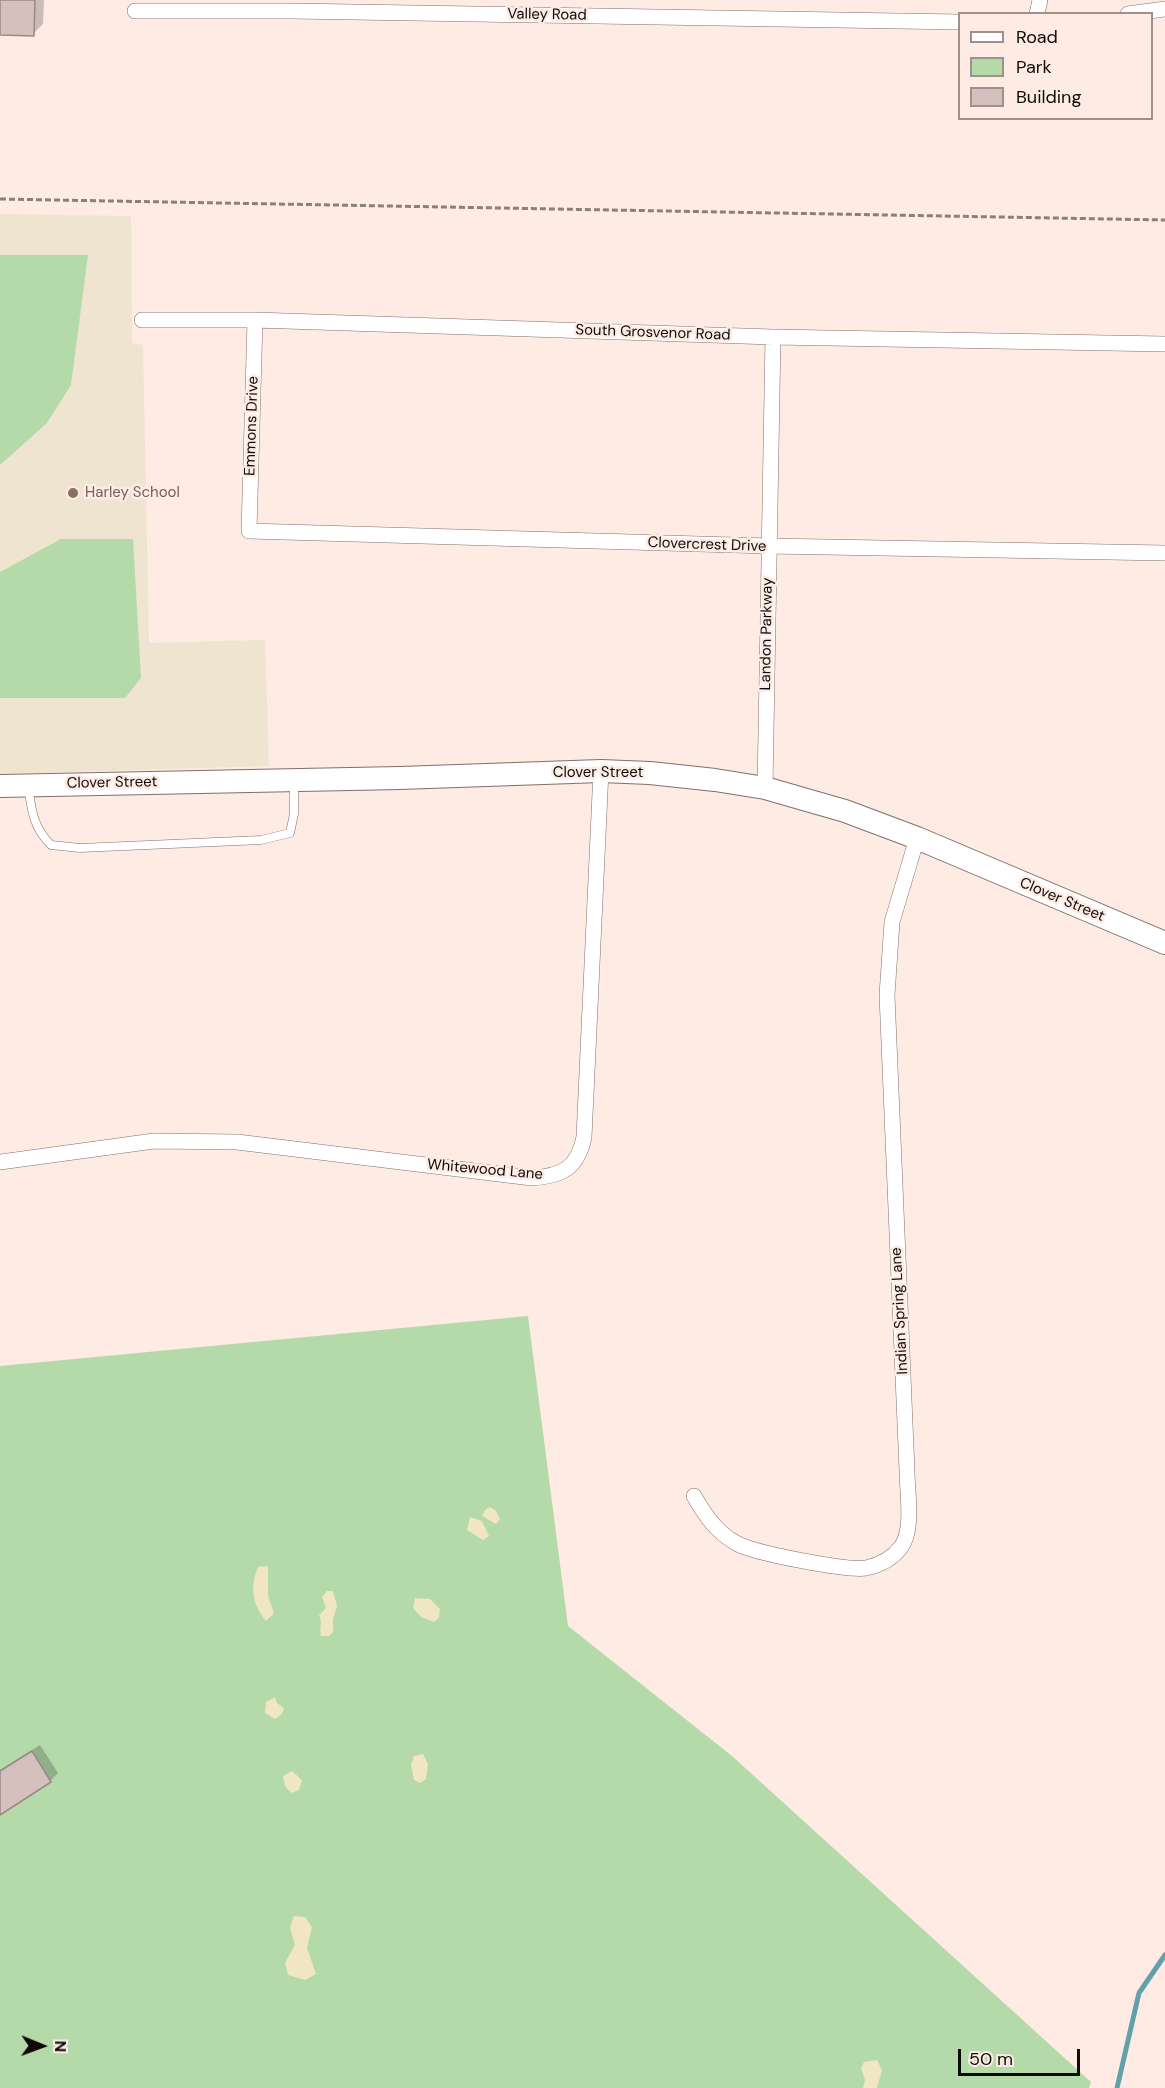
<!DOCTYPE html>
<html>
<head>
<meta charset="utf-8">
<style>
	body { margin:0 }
	#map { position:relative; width:1165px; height:2088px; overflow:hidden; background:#fdebe4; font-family:"DM Sans",sans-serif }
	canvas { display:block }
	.legend { position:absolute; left:958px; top:12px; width:195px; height:108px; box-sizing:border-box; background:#fdebe4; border:2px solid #9e918c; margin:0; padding:8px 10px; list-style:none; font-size:18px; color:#0f0a08 }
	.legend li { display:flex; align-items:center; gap:12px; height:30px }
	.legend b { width:30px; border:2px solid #9e918c }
	.north { position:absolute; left:12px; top:2016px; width:60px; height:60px; -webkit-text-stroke:4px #fdebe4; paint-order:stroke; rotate:91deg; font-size:16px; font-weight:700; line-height:24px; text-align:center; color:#0f0a08 }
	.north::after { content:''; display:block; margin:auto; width:21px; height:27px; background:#0f0a08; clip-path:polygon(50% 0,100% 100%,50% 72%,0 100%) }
	.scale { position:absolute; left:958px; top:2049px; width:122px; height:27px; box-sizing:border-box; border:3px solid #0f0a08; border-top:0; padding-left:8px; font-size:18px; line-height:21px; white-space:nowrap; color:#0f0a08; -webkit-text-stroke:4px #fdebe4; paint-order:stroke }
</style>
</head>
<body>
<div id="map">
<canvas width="1165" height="2088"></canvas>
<ul class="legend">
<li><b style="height:8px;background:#fff"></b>Road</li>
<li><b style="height:16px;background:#b5daa9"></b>Park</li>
<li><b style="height:16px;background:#d4c1be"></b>Building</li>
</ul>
<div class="north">N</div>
<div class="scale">50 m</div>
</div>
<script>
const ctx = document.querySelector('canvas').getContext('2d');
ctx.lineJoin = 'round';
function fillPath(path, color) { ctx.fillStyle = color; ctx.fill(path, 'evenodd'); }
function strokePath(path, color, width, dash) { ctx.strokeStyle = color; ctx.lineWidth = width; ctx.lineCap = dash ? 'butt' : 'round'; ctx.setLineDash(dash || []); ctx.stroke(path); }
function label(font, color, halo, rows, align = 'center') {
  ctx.font = font + ' "DM Sans",sans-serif'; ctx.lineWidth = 5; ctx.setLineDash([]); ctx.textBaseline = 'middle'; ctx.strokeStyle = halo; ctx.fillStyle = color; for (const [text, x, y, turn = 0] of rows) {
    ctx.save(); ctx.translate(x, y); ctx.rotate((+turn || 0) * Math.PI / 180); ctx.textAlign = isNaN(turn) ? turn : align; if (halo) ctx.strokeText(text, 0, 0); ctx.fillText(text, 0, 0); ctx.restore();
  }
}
fillPath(new Path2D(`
	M0,214L131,216L132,343L143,345L149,643L265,640L269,766L0,774Z`), '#efe4d0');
fillPath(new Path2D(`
	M0,255H88L71,385L47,423L0,465Z
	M61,539H133L141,678L125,698H0V572Z
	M528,1316L568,1626L732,1756L1091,2082L1089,2088H0V1366Z`), '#b5daa9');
fillPath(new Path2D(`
	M490,1507L496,1511L500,1519L496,1524L482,1516L485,1510Z
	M470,1517L482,1521L489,1536L483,1540L467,1530Z
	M268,1566V1596L274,1613L266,1621C252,1604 250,1587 258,1567Z
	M327,1591H333L337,1606L333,1619V1632L329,1636H321C319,1628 323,1622 319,1615L326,1608L322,1597Z
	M415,1598L430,1599L440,1609L439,1618L434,1622L421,1617L413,1608Z
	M275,1697L277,1703L284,1708L282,1714L275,1719L265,1713L266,1702Z
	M423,1754L428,1764L426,1779L420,1783L414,1780L411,1765L414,1756Z
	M292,1771L302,1780L299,1790L291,1793L285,1786L283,1776Z
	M294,1916L305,1917L312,1927L307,1948L316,1974L305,1980L288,1975L285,1963L295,1945L290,1928Z
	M877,2060L882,2070L877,2088H863L865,2080L861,2068L864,2062Z`), '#f0e6c1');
fillPath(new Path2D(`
	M0,0H44L43,24L33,34H0Z
	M40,1745L58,1773L50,1781L0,1813V1770Z`), '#0003');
strokePath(new Path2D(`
	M1117,2088L1139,1993L1165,1955`), '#62a1a9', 5);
const building = new Path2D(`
	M0,0H35L34,36L0,35Z
	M32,1751L51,1782L0,1815V1771Z`);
fillPath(building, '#d4c1be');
strokePath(building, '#9a8986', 1.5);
const lane = new Path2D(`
	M28,787C32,811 33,827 51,845L80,848L261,840L290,833L294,814V782`);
const street = new Path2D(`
	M135,11H292L960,22
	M1037,14L1040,0
	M1128,14L1165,9
	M142,320H255L773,337L1165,344
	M255,320L249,531L769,546L1165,553
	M765,788L773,337
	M0,1162L154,1141L237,1142L532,1178C562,1176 578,1168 584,1137L601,771
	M694,1496C705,1515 716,1532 736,1543C753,1553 847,1571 866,1568C880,1565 893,1558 901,1547C914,1530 907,1492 907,1471L887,995L892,922L917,838`);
const secondary = new Path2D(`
	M0,786L400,778L601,771L650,773L715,780L765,788L845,811L917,838L1165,943`);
strokePath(lane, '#7f706a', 9);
strokePath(street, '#7f706a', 16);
strokePath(secondary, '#7f706a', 24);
strokePath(new Path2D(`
	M0,199L1165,220`), '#8b7f7b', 3, [6, 3]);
strokePath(lane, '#fff', 8);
strokePath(street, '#fff', 15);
strokePath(secondary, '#fff', 22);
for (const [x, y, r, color] of [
	[73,493,6,"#8d6e63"]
]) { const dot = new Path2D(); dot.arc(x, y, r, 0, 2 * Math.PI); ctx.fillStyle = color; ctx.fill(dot); strokePath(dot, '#fdebe4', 2); }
label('15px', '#0f0a08', '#fdebe4', [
	["Valley Road",547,15,1],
	["South Grosvenor Road",653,333,2],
	["Emmons Drive",252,426,-88],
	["Clovercrest Drive",707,545,2],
	["Landon Parkway",767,634,-89],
	["Clover Street",598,773],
	["Clover Street",112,783,-1],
	["Clover Street",1062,900,23],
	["Whitewood Lane",485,1170,5],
	["Indian Spring Lane",900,1311,-93]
]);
label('15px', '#785e54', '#fdebe4', [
	["Harley School",85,493]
], 'left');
</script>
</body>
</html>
